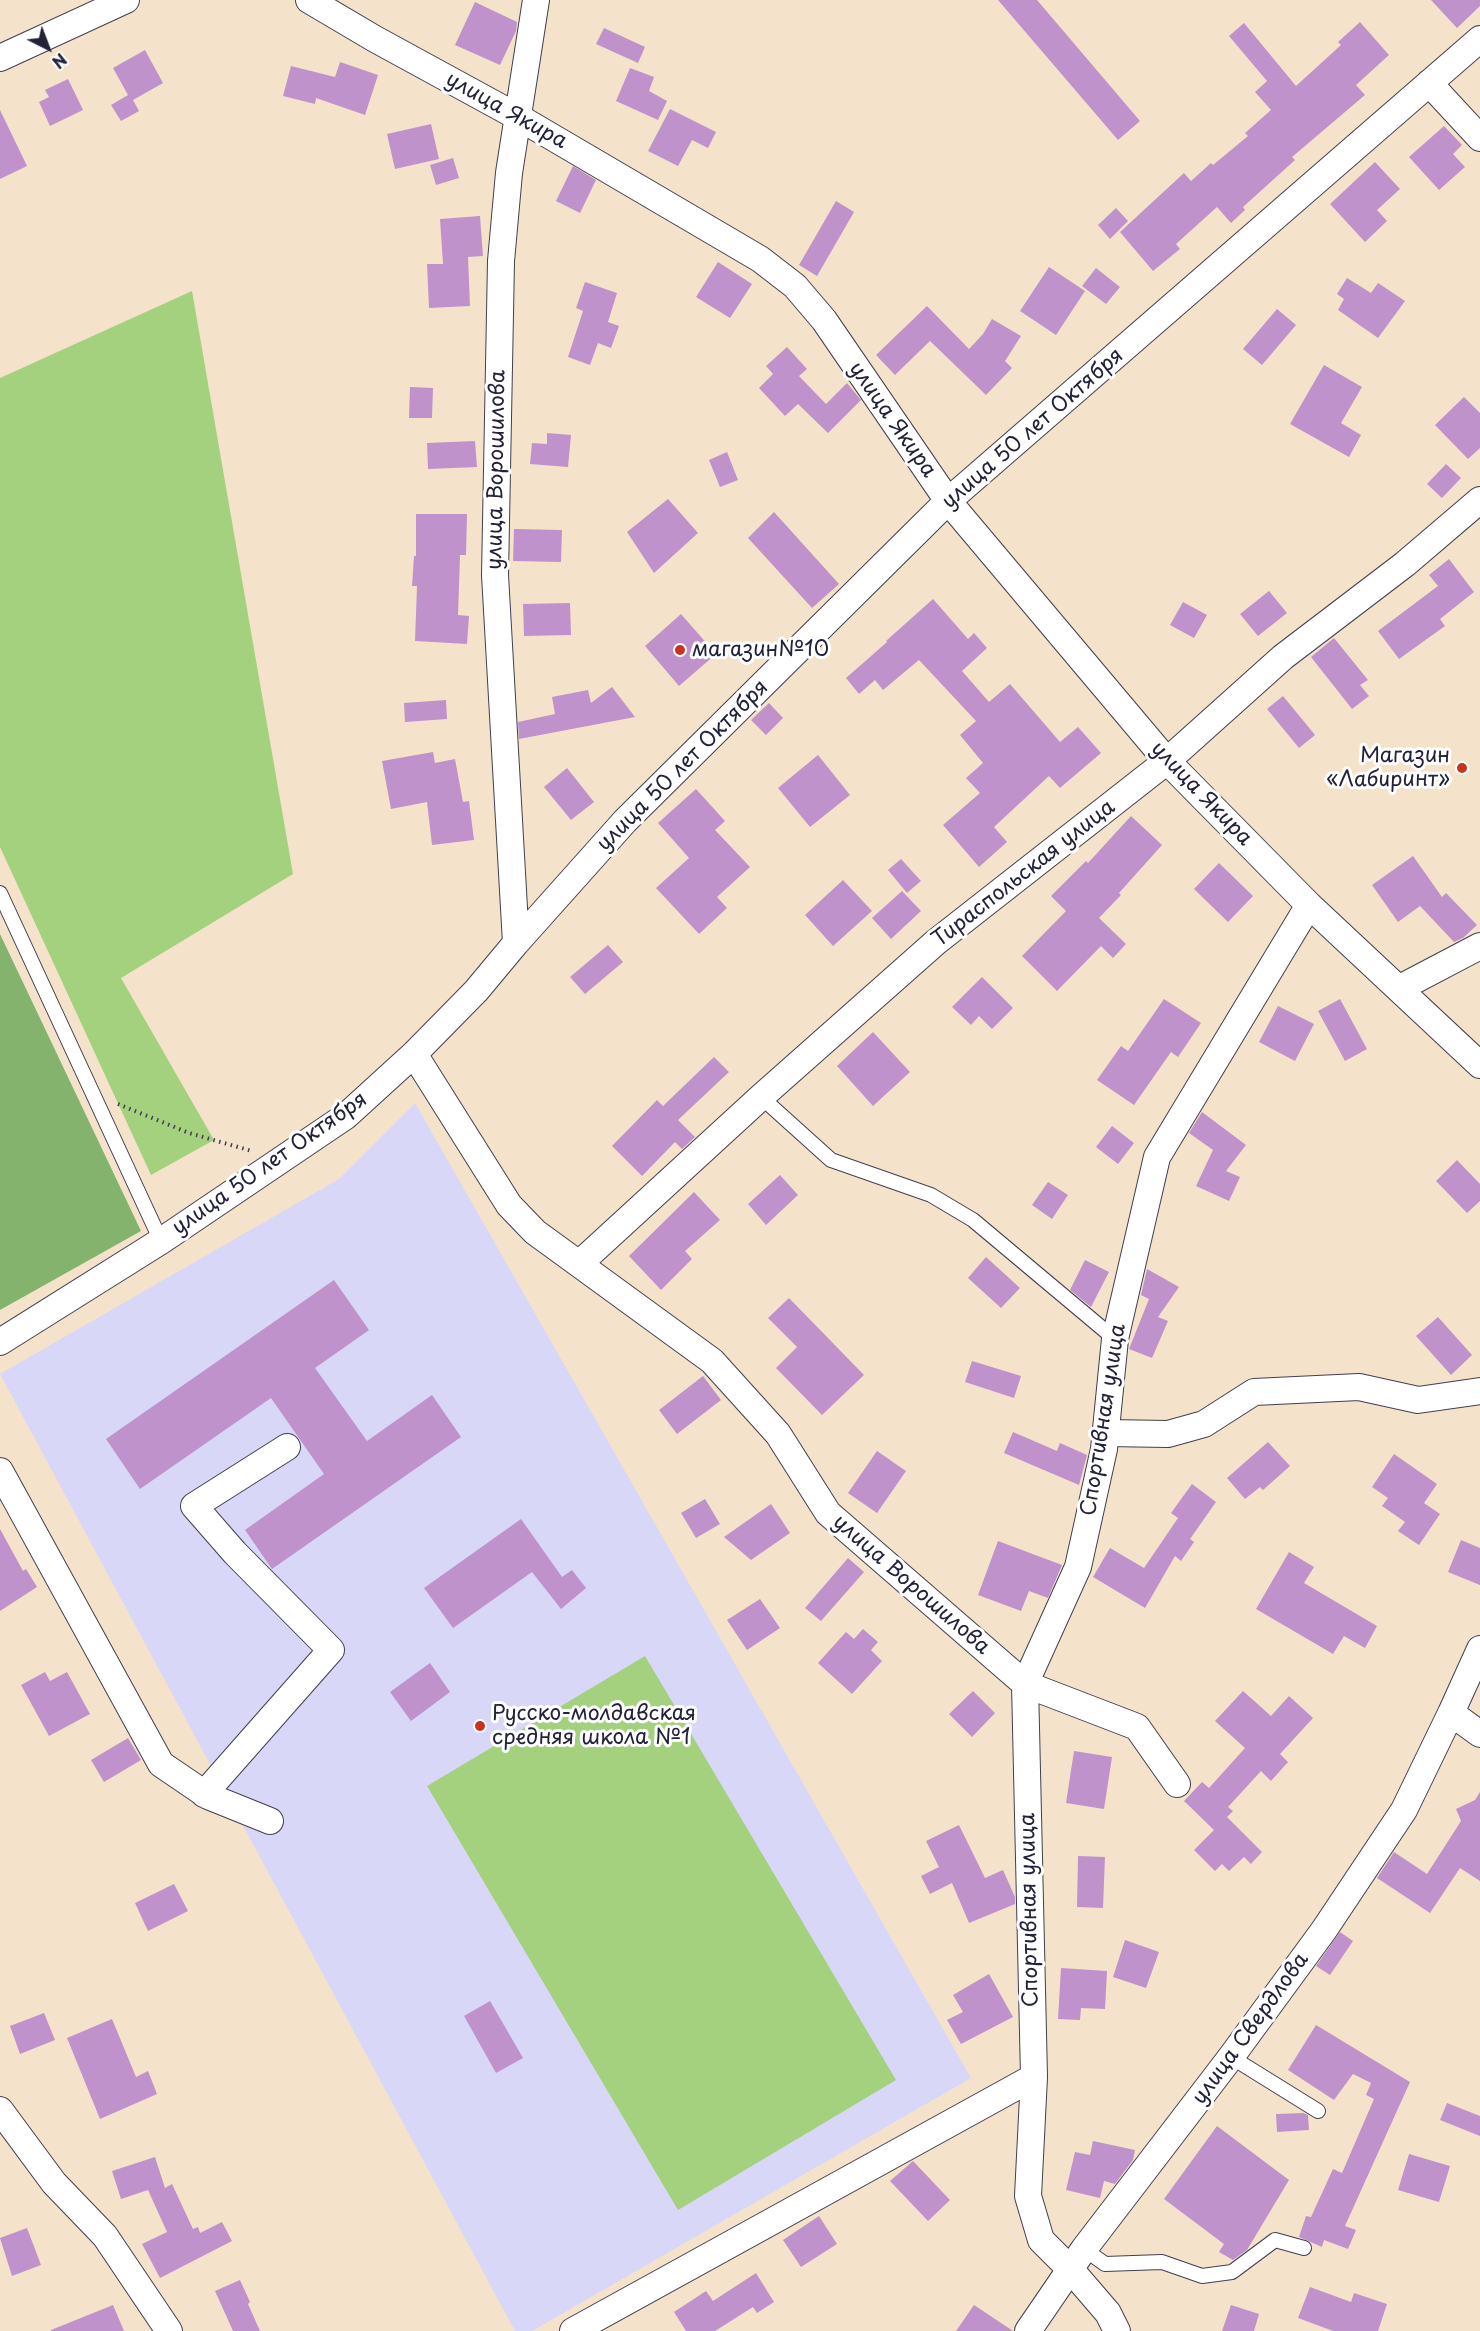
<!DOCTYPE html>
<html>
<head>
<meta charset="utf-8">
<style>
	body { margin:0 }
	#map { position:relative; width:1480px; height:2331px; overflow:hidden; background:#f4e3ca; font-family:"Playpen Sans",sans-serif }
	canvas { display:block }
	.north { position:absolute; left:18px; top:18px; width:60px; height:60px; -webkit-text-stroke:4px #fff; paint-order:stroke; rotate:138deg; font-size:16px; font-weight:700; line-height:24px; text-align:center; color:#22223b }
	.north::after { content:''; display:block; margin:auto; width:21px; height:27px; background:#22223b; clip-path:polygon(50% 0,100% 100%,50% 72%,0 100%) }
</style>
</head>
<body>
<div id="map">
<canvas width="1480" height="2331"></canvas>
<div class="north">N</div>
</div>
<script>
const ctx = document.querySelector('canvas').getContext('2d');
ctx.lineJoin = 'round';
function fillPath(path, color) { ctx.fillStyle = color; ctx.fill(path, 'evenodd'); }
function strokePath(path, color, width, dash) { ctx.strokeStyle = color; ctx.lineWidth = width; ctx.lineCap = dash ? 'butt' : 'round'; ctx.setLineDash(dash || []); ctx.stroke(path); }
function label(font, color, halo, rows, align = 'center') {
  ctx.font = font + ' "Playpen Sans",sans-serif'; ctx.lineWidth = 6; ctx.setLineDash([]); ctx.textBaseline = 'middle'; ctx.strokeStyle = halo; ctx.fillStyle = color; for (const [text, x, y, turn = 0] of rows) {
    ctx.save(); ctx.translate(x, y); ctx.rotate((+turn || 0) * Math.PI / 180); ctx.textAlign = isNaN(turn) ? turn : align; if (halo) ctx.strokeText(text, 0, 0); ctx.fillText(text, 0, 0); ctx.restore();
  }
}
fillPath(new Path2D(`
	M415,1103L971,2078L532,2331H515L0,1374L339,1179Z`), '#d8d7f8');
fillPath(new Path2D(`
	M192,291L293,874L121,978L214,1140L151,1175L0,847V378Z
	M645,1656L896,2080L678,2210L427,1786Z`), '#a4d17e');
fillPath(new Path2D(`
	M0,934L141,1231L0,1310Z`), '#83b36d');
fillPath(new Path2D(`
	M998,0H1037L1140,121L1118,140Z
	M1431,0H1480V6L1457,28Z
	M475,2L517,22L516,31L500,65L455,45Z
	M1360,22L1389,55L1356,85L1365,95L1292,157L1295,160L1243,207L1245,210L1231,223L1217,207L1176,244L1180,249L1153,271L1120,232L1184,173L1191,181L1211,163L1213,165L1248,136L1245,133L1271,110L1255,92L1267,81L1229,36L1244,23L1296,86L1341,45L1338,42Z
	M604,28L645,47L638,63L596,44Z
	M145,50L163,83L133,100L139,111L121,121L111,105L128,95L113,68Z
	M340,62L378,75L365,115L316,98L315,104L283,96L291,66L335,77Z
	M630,68L654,77L649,91L667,101L658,120L616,101Z
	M68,79L83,110L50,126L39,102L49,97L45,90Z
	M670,109L716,132L708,148L692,140L678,166L648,151Z
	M0,110L27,166L0,179Z
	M431,124L439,159L395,169L387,134Z
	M1444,126L1462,145L1453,154L1465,167L1439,190L1409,157Z
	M453,158L459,178L436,185L430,165Z
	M1375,162L1400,189L1377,210L1387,221L1365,242L1330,204Z
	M573,166L596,180L580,213L556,201Z
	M836,201L854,212L817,276L799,265Z
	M1116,208L1128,221L1110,239L1098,225Z
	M480,216L483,256L468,257L470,306L429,308L427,264H443L440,219Z
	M718,262L752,284L730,318L696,297Z
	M1049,267L1085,291L1056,335L1020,311Z
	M1096,268L1120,287L1106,304L1082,286Z
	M1347,278L1371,293L1378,283L1405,301L1378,338L1338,310L1344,299L1337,294Z
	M585,282L617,293L608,322L619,326L611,348L598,343L590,365L568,357L583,311L576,308Z
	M927,306L969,349L983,334L992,319L1021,336L1005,361L1012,368L986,395L930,341L895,375L876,355Z
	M1277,309L1296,325L1262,365L1243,349Z
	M787,347L807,369L799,376L826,404L847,383L861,400L828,433L798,404L785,416L759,388L773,374L766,366Z
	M1324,365L1362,387L1341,423L1361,435L1349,457L1290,424Z
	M410,387L433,388L432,418H409Z
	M1464,397L1480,413V448L1468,459L1435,425Z
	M547,433L571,435L568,467L530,464L532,443L547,444Z
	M475,441L477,467L428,469L427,443Z
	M727,452L738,480L720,487L709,460Z
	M1446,464L1461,478L1442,498L1427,484Z
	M668,499L698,533L654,573L627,532Z
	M774,512L839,584L812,608L748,538Z
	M416,514H467L466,555H460L458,615L469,616L467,644L415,641L417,586H412L414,556H416Z
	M514,529L562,530L561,562L513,561Z
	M1449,559L1474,592L1440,619L1445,626L1399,659L1378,631L1438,586L1429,575Z
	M1269,591L1287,613L1258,636L1240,614Z
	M933,599L968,639L974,633L987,648L962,671L989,702L1010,684L1060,742L1078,727L1101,753L1060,788L1049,776L994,827L1007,842L979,867L943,825L980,793L966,778L983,763L960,735L976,721L919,660L883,690L875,680L859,694L846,678L887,642L886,641Z
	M1183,602L1207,615L1194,638L1170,625Z
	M570,603L571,635L524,636L523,604Z
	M681,614L716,654L679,686L645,646Z
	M1334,638L1368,680L1360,685L1369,696L1352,709L1311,657Z
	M612,687L635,717L519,739L518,722L555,714L552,697L588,690L591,703Z
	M1283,696L1315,735L1299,748L1267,709Z
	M446,700L447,719L405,722L404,703Z
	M769,703L783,718L766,735L751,720Z
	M433,752L435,763L455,759L463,802L469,801L474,840L432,845L427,802L391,809L382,761Z
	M818,755L850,795L810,827L778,788Z
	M567,768L594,802L571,820L544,787Z
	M696,789L725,821L715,830L750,867L717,897L727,908L699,934L656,888L689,858L658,823Z
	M1131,816L1162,845L1119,893L1121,895L1099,918L1126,944L1113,958L1101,946L1057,991L1022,956L1066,911L1051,896L1086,861L1088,863Z
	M1413,856L1442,897L1446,893L1477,925L1463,938L1454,942L1420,906L1398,922L1372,885Z
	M901,859L921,881L907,893L888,870Z
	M1219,863L1253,896L1228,922L1194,889Z
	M843,880L872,911L833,946L805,915Z
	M902,891L921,911L891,939L872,918Z
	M608,945L623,962L585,994L570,977Z
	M982,977L1013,1008L992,1029L979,1016L971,1025L952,1007Z
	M1164,999L1201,1023L1178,1057L1171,1052L1134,1105L1097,1080L1121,1046L1128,1051Z
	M1340,999L1367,1049L1345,1061L1318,1011Z
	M1278,1006L1314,1024L1295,1061L1259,1042Z
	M873,1032L910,1072L873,1106L837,1066Z
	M714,1057L729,1072L678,1120L695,1137L682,1149L675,1142L642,1176L612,1146L657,1100L663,1106Z
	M1202,1112L1246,1145L1226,1171L1240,1177L1229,1201L1196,1186L1213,1150L1189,1133Z
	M1112,1126L1134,1143L1118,1164L1096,1147Z
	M1457,1160L1480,1184V1201L1467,1213L1436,1181Z
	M780,1175L798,1195L766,1225L748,1204Z
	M1048,1182L1068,1195L1052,1219L1032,1205Z
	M694,1192L720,1220L685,1251L692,1259L661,1290L629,1256Z
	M986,1257L1020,1288L1001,1308L968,1278Z
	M1085,1260L1109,1272L1091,1307L1070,1290Z
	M1147,1269L1179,1287L1158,1317L1168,1321L1152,1358L1129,1349L1149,1299L1141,1295Z
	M334,1280L369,1330L315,1368L367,1441L432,1395L461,1437L272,1569L245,1530L324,1474L271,1398L140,1489L106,1439Z
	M789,1298L864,1375L822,1415L776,1368L797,1347L768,1318Z
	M1438,1317L1472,1355L1451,1375L1416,1336Z
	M972,1361L1021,1376L1014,1398L965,1382Z
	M703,1376L721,1400L677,1434L659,1410Z
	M1013,1432L1057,1451L1060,1443L1087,1455L1079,1485L1004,1453Z
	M1268,1442L1290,1466L1263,1490L1260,1487L1245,1499L1227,1478Z
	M877,1451L906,1471L877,1513L848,1493Z
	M1394,1454L1437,1484L1424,1503L1440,1514L1419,1545L1398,1531L1405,1522L1382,1506L1388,1498L1372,1487Z
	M1192,1484L1216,1502L1190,1539L1194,1542L1181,1561L1175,1556L1145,1608L1093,1577L1110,1548L1144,1568L1178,1518L1171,1513Z
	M705,1499L720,1524L696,1538L681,1513Z
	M771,1504L790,1533L751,1560L724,1537Z
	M521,1519L562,1577L572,1570L586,1588L561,1609L532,1572L453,1628L424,1588Z
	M0,1529L23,1571L26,1569L37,1587L0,1611Z
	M1461,1540L1480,1548V1585L1448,1572Z
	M998,1541L1062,1565L1048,1598L1029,1591L1021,1611L978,1595Z
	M1289,1552L1314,1567L1304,1583L1377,1626L1365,1648L1344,1636L1333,1654L1256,1609Z
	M848,1558L864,1572L821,1621L805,1608Z
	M760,1599L780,1628L747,1650L727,1620Z
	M863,1629L878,1642L871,1650L882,1661L852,1694L818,1663L846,1632L854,1639Z
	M430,1663L450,1692L411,1721L390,1692Z
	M45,1672L50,1681L67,1672L90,1714L49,1736L21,1685Z
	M973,1691L995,1713L972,1737L949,1714Z
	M1243,1691L1271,1716L1289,1696L1313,1718L1280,1754L1288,1762L1271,1781L1261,1771L1228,1807L1233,1811L1227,1817L1262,1852L1251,1864L1244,1857L1229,1871L1222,1864L1215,1871L1194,1850L1214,1830L1184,1801L1202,1782L1209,1788L1245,1748L1215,1721Z
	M128,1738L141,1760L104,1782L91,1760Z
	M1074,1751L1112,1757L1104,1809L1066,1803Z
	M1480,1792V1881L1460,1868L1430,1913L1377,1878L1394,1852L1427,1874L1461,1821L1456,1809L1475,1800Z
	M959,1825L985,1878L1003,1870L1015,1897V1904L969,1923L952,1883L930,1894L921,1876L939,1867L926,1841Z
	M1078,1856L1105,1857L1103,1908L1077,1907Z
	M174,1884L188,1911L148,1931L135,1903Z
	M1340,1932L1353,1941L1330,1975L1316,1966Z
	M1125,1940L1159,1952L1146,1988L1113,1977Z
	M1061,1968L1107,1971L1105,2009L1081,2008L1080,2020L1058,2019Z
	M989,1974L1013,2017L961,2044L947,2020L963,2012L953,1995Z
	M490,2001L523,2058L496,2073L464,2016Z
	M44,2013L55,2040L20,2054L10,2026Z
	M112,2019L136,2077L148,2071L157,2094L100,2119L67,2038Z
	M1316,2025L1410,2082L1345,2226L1356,2230L1348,2249L1324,2240L1322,2247L1299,2237L1306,2216L1311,2217L1333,2169L1342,2173L1374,2099L1366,2095L1371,2083L1353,2074L1334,2100L1288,2070Z
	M1447,2103L1480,2116V2136L1440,2120Z
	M1303,2113L1308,2115L1309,2130L1277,2132L1276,2114Z
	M1217,2126L1289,2180L1247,2250L1233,2260L1219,2252L1224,2244L1164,2199Z
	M1093,2141L1135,2150L1133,2160L1115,2184L1104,2181L1100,2198L1066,2190L1075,2152L1090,2155Z
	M1409,2154L1450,2166L1439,2202L1398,2190Z
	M155,2157L165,2188L172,2184L193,2229L198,2227L200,2233L222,2222L232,2241L160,2278L142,2244L167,2232L148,2190L121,2199L112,2171Z
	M913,2161L950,2200L928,2221L890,2181Z
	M819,2216L837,2244L801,2267L783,2240Z
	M27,2228L41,2265L12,2276L0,2238Z
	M756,2273L774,2302L757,2313L753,2307L715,2331H686L674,2312L706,2291L713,2301Z
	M240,2280L250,2302L248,2304L260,2331H233L215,2291Z
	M1310,2287L1351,2302L1354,2293L1387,2304L1378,2331H1333L1298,2318Z
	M113,2305L124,2331H51V2330Z
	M974,2305L1013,2331H956Z
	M1231,2305L1259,2314L1254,2331H1222Z`), '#bf92cc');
const lane = new Path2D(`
	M0,893L161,1241
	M761,1097L831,1160L931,1195L973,1220L1115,1339
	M1231,2057L1318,2111
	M1084,2249L1105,2264L1162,2262L1202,2276L1232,2272L1275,2240L1304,2248`);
const street = new Path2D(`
	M309,0L375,39L518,117L760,259L795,286L824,320L948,501L1167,761L1309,905L1480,1065
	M0,58L126,0
	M1429,83L1480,138
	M516,943L495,575L501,261L509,173L536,0
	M1400,988L1480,946
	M414,1054L509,1205L535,1232L712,1361L778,1434L828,1513L1025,1684L1137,1727L1177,1784
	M580,1263L761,1097L936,942L1167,761L1283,657L1405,564L1480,500
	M0,1342L161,1241L346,1116L414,1054L476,991L516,943L625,821L948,501L1480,39
	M1106,1433L1168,1434L1204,1424L1254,1392L1359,1387L1418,1400L1480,1391
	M0,1471L161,1764L208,1796L270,1821
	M1451,1713L1480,1734
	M204,1794L331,1650L235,1553L194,1506L287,1447
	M0,2110L54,2183L105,2236L169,2331
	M573,2331L1034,2077
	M1028,2331L1084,2249L1231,2057L1324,1930L1404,1810L1451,1713L1480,1649
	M1117,2331L1108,2313L1071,2270L1041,2240L1028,2196L1034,2077L1025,1684L1078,1567L1104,1449L1115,1339L1157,1157L1309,905`);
strokePath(lane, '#423f50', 16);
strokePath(street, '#423f50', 28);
strokePath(new Path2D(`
	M118,1104L189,1133L252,1151`), '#423f50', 4, [1.5, 4.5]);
strokePath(lane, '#fff', 14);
strokePath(street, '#fff', 26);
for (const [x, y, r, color] of [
	[680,650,6,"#c8321e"],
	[1462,768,6,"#c8321e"],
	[480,1726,6,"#c8321e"]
]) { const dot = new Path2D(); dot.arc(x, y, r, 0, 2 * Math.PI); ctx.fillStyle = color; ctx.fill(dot); strokePath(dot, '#fff', 2); }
label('21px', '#22223b', '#fff', [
	["улица Якира",506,111,29],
	["улица Якира",892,420,55],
	["улица 50 лет Октября",1033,429,-41],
	["улица Ворошилова",497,470,-89],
	["улица 50 лет Октября",683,766,-45],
	["улица Якира",1201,794,46],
	["Тираспольская улица",1024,874,-38],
	["улица 50 лет Октября",270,1164,-35],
	["Спортивная улица",1104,1420,-81],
	["улица Ворошилова",911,1585,41],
	["Спортивная улица",1030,1910,-91],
	["улица Свердлова",1251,2029,-54]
]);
label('21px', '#22223b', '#fff', [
	["магазин№10",692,650],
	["Магазин",1450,756,"right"],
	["«Лабиринт»",1450,780,"right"],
	["Русско-молдавская",492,1714],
	["средняя школа №1",492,1738]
], 'left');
</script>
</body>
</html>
